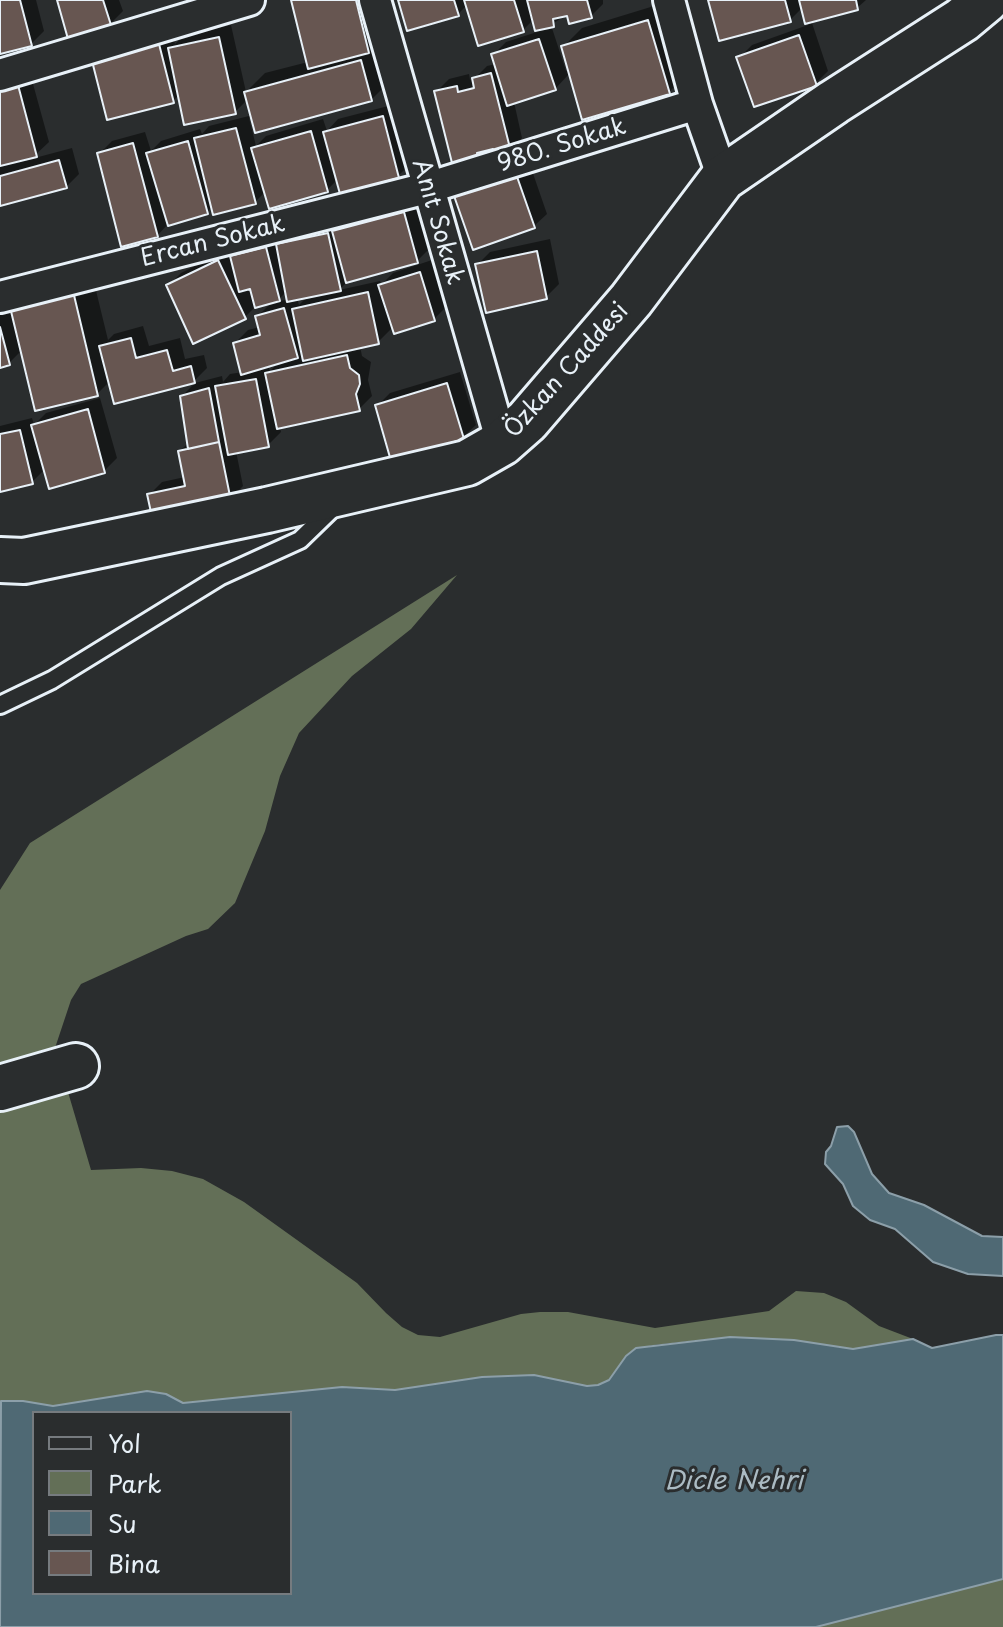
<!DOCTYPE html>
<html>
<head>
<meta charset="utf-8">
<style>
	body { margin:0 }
	#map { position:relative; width:1003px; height:1627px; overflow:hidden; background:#2a2d2e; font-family:"Playpen Sans",sans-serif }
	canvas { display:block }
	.legend { position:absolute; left:32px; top:1411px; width:260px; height:184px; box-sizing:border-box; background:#2a2d2e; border:2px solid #767b7f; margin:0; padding:10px 14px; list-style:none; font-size:24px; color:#e8f1f8 }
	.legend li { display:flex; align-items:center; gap:16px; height:40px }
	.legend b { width:40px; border:2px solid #767b7f }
</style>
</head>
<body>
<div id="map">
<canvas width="1003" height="1627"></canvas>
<ul class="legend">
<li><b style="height:10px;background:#2a2d2e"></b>Yol</li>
<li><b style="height:22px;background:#636f57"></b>Park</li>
<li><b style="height:22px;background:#4f6974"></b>Su</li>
<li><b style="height:22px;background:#675651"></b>Bina</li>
</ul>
</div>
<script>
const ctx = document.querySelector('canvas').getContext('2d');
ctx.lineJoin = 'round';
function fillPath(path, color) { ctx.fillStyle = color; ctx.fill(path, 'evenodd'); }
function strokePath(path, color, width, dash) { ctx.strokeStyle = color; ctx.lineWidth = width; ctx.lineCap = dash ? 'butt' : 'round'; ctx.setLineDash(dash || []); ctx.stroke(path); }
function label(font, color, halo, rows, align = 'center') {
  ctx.font = font + ' "Playpen Sans",sans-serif'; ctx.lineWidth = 6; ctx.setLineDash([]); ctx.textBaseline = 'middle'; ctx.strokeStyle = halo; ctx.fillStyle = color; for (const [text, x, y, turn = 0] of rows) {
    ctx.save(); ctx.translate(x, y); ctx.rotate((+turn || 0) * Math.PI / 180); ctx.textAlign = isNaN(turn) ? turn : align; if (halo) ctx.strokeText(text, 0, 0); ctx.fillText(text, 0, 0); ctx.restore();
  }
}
fillPath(new Path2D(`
	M457,575L411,629L352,676L299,733L280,776L265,831L235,903L208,929L186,936L81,984L71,1000L55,1048L91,1170L141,1168L172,1171L203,1179L244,1202L357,1283L386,1313L402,1327L418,1335L440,1337L521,1314L540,1312H568L655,1328L769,1311L796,1291L824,1293L846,1302L879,1326L913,1339L853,1350L794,1340L730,1337L654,1345L635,1349L626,1356L609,1380L599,1385L587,1386L534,1375L481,1377L395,1390L342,1387L182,1403L166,1394L147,1391L53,1406L23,1401L0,1402V890L30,843Z
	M1003,1579V1627H816Z`), '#636f57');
const water = new Path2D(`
	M848,1126L854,1132L872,1174L889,1193L924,1205L982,1236L1003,1237V1276L968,1274L933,1262L895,1229L870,1220L853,1206L843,1184L825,1164L826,1152L831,1146L837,1127Z
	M996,1335H1003V1579L816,1627H0L1,1401H23L53,1406L147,1391L166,1394L183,1403L342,1387L395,1390L482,1377L534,1375L587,1386L598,1385L609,1380L626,1356L636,1348L730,1337L794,1340L853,1349L913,1339L932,1348ZM290,1413V1593H34V1413Z`);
fillPath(water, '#4f6974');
strokePath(water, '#8c9fa9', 2);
fillPath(new Path2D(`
	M0,0H36L44,31L31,44L0,52Z
	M59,0H119L123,11L110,24Z
	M293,0H371L390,81L371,100L249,118L256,146L266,136L323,119L327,131L338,119L396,104L411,163L398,176L338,179L327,190L266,191L255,202L213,206L207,212L168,224L157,236L99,154L112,141L145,132L151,151L161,141L200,129L202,134L209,126L253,115L248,99L235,112L180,94L173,101L93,57L171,28L175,44L183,36L231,25L246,92L265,73L308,62Z
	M400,0H603V4L591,16L569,13L551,25L566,71L570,70L563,47L582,28L667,2L688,73L669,92L570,73L555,89L514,102L522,138L510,151L489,148L478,159L436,92L449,79L469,74L470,80L474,79L487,66L496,64L493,55L506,42L537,32L534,19L523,30L467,5L458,14Z
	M710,0H866L857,8L811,20L828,71L815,84L739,58L752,45L808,25L803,7L790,20Z
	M30,73L49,142L31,159L72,148L79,174L66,187L0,204V167L3,164H0V81Z
	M528,159L547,214L534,226L455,193Z
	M417,200L430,248L417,261L349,280L339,290L380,281L381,285L393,273L432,260L447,306L434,319L393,327L378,342L360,346L362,356L371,362L368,380L372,396L359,409L280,426L281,432L268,445L236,451L243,486L230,499L149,495L162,482L185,477L180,451L189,442L182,396L195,383L222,376L223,382L230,374L243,372L235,343L248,330L260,327L257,317L273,301L257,305L245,317L168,286L181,273L231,248L234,255L245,244L279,236L280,242L291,232ZM287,291L289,299L276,302ZM308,296L299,305L297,298ZM280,361L270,371L268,365Z
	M550,239L559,284L546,297L477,265L490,252Z
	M92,274L108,340L114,334L143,326L149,346L180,338L185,359L204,355L207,368L194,381H110L97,394L22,350L8,364L0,366V306Z
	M460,372L476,425L463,437L377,406L390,393Z
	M100,398L117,458L104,471L45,469L32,482L0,490V426L32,418L34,425L46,413Z`), '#0007');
const building = new Path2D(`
	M0,0H20L32,46L0,54Z
	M57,0H103L111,25L68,39Z
	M291,0H356L369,53L308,69Z
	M398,0H454L459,16L407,31Z
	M464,0H514L524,32L478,46Z
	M527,0H587L592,18L569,24L567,16L553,19L554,27L535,31Z
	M708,0H785L791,22L719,41Z
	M799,0H856L858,10L805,24Z
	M648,20L670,94L582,120L561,46Z
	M799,35L817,86L754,107L736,57Z
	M219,37L236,114L184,125L168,48Z
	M539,39L556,90L507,106L491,54Z
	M158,40L174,103L107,120L91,57Z
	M361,60L372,101L255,133L244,92Z
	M491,73L511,152L495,156L493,149L477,153L479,161L453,167L434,91L457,86L458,92L474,88L472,78Z
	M18,85L37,157L0,166V89Z
	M383,116L399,178L340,194L323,132Z
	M236,128L256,204L213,215L194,138Z
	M311,131L328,192L269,209L251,148Z
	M188,141L208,214L168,226L146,153Z
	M133,143L158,237L121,247L97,153Z
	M59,160L67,188L0,206V176Z
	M515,171L535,228L473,250L453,193Z
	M404,212L418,263L346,283L332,231Z
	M328,233L341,291L287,302L276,244Z
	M266,247L280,301L255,308L250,289L239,292L230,256Z
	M537,251L547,299L486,313L475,264Z
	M218,260L246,319L193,344L166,285Z
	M420,272L435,321L394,334L378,285Z
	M73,291L98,396L35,411L10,307Z
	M368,292L379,344L303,361L292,309Z
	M284,308L298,358L241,375L233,343L260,335L255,316Z
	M0,327L10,365L0,368Z
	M131,338L136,358L167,350L173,371L191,366L195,383L114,404L99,346Z
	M347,355L350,368L359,375L360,384L356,394L360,411L277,429L265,373Z
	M256,379L269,447L228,455L215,386Z
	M447,383L464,439L391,461L375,405Z
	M209,388L219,442L188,449L180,396Z
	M88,409L105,473L49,489L31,425Z
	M20,430L33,484L0,492V434Z
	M219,442L231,501L152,517L147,494L185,486L178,451Z`);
fillPath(building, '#675651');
strokePath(building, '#e8f1f8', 2);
const lane = new Path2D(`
	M0,705L52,680L221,576L300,540L334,507`);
const street = new Path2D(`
	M375,0L502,443
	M669,0L697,104L723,178
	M0,75L249,0
	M0,297L427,188L697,104`);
const secondary = new Path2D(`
	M0,560L24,561L267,510L467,463L502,443L527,421L631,300L723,178L834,102L962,20L986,0
	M0,1088L76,1066`);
strokePath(lane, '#e8f1f8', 22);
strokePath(street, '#e8f1f8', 36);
strokePath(secondary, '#e8f1f8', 50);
strokePath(lane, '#2a2d2e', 16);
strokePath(street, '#2a2d2e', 30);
strokePath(secondary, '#2a2d2e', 44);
label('24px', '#e8f1f8', '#2a2d2e', [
	["980. Sokak",562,146,-17],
	["Anıt Sokak",437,222,74],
	["Ercan Sokak",213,242,-14],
	["Özkan Caddesi",567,371,-48]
]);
label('italic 26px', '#abbbc3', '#2a2d2e', [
	["Dicle Nehri",734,1482]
]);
</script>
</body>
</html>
